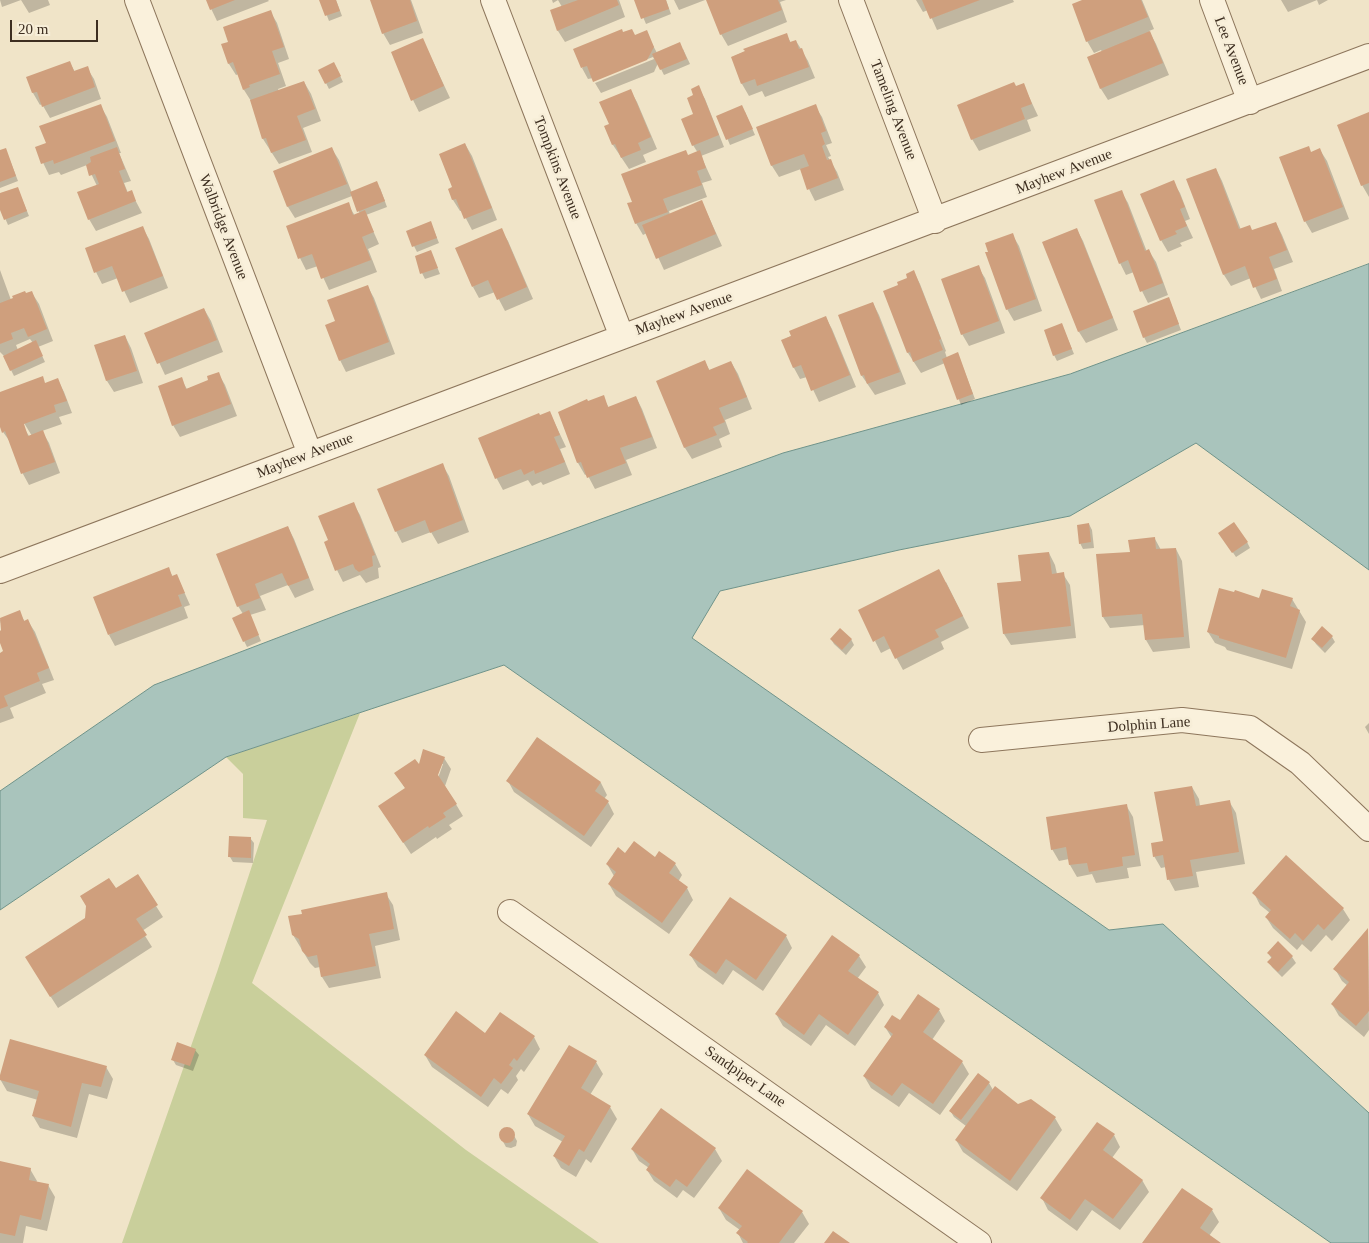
<!DOCTYPE html>
<html>
<head>
<meta charset="utf-8">
<style>
	body { margin:0 }
	#map { position:relative; width:1369px; height:1243px; overflow:hidden; background:#f0e4c8; font-family:"Times New Roman",serif }
	canvas { display:block }
	.scale { position:absolute; left:10px; top:20px; width:88px; height:22px; box-sizing:border-box; border:2px solid #3d2e20; border-top:0; padding-left:6px; font-size:15px; line-height:18px; white-space:nowrap; color:#3d2e20; -webkit-text-stroke:4px #f7eed8; paint-order:stroke }
</style>
</head>
<body>
<div id="map">
<canvas width="1369" height="1243"></canvas>
<div class="scale">20 m</div>
</div>
<script>
const ctx = document.querySelector('canvas').getContext('2d');
ctx.lineJoin = 'round';
function fillPath(path, color) { ctx.fillStyle = color; ctx.fill(path, 'evenodd'); }
function strokePath(path, color, width, dash) { ctx.strokeStyle = color; ctx.lineWidth = width; ctx.lineCap = dash ? 'butt' : 'round'; ctx.setLineDash(dash || []); ctx.stroke(path); }
function label(font, color, halo, rows, align = 'center') {
  ctx.font = font + ' "Times New Roman",serif'; ctx.lineWidth = 5; ctx.setLineDash([]); ctx.textBaseline = 'middle'; ctx.strokeStyle = halo; ctx.fillStyle = color; for (const [text, x, y, turn = 0] of rows) {
    ctx.save(); ctx.translate(x, y); ctx.rotate((+turn || 0) * Math.PI / 180); ctx.textAlign = isNaN(turn) ? turn : align; if (halo) ctx.strokeText(text, 0, 0); ctx.fillText(text, 0, 0); ctx.restore();
  }
}
fillPath(new Path2D(`
	M360,713L252,983L466,1150L599,1243H122L217,972L267,820L243,818V774L226,757Z`), '#c9cf9b');
const water = new Path2D(`
	M1369,264V570L1196,443L1070,516L899,550L720,591L692,638L1109,930L1163,924L1369,1113V1243H1331L504,665L226,757L0,910V791L154,685L345,612L783,453L1070,374Z`);
fillPath(water, '#a9c4bc');
strokePath(water, '#6f938a', 1);
fillPath(new Path2D(`
	M0,0H21L2,7Z
	M21,0H48L50,5L29,13Z
	M207,0H268L269,1L217,21Z
	M321,0H336L342,16L329,21Z
	M371,0H411L423,33L390,45L383,33Z
	M552,0H619L625,17L565,42L558,31L551,11L562,7L558,0L553,3Z
	M636,0H666L671,14L646,24Z
	M674,0H705L679,10Z
	M708,0H786L780,2L787,22L728,46L721,34Z
	M916,0H1013L1014,2L937,30L928,10L923,12Z
	M1086,0H1142L1154,29L1149,31L1156,44L1169,75L1108,100L1101,89L1089,58L1102,52L1101,50L1094,53L1087,41L1073,5Z
	M1281,0H1328L1319,5L1317,0L1288,12Z
	M270,11L277,23L289,59L278,63L286,86L278,89L279,91L304,82L311,94L321,121L303,128L312,152L279,164L263,139L251,101L244,90L239,74L236,75L229,64L223,45L229,42Z
	M646,32L657,53L683,49L690,64L664,75L658,63L654,72L601,93L595,83L654,59L653,57L594,80L593,78L588,79L582,68L623,34L635,36Z
	M786,34L791,43L796,41L801,49L808,61L815,78L765,97L762,91L749,96L742,84L732,57Z
	M423,40L450,98L419,112L413,100Z
	M70,63L75,72L87,68L94,79L101,99L50,118L42,104L40,105L33,93L28,78Z
	M337,69L343,82L329,89L326,83Z
	M1023,84L1038,116L1027,120L1031,131L979,151L972,139Z
	M698,87L705,99L724,147L701,156L712,180L702,183L707,197L669,211L670,215L702,202L722,246L664,270L647,233L643,235L636,223L634,202L688,156L698,153L693,145L695,96Z
	M630,90L637,102L657,149L643,155L646,162L629,169L613,145L605,127L611,125Z
	M100,105L107,117L121,153H119L131,181L124,183L128,193L131,192L142,213L96,231L89,219L97,186L87,165L61,175L59,172L49,175L36,148L47,144Z
	M815,106L822,117L832,143L826,145L831,156L828,157L837,172L844,190L815,201L809,189L801,169L779,177L772,166L758,127Z
	M745,112L755,135L730,145L718,116Z
	M1369,114V197L1362,185Z
	M465,144L472,156L497,220L472,230L462,211H460L453,200L449,190L454,188Z
	M332,149L339,160L352,193L380,188L387,207L366,215L379,244L368,249L377,272L329,290L318,266L306,270L300,258L348,204L355,216L360,214L352,196L295,218L288,207L274,171Z
	M6,150L18,181L0,188V152Z
	M1320,150L1327,161L1349,219L1312,233L1305,221L1311,153Z
	M1216,169L1222,181L1241,230L1253,232L1276,223L1282,235L1293,262L1274,269L1282,291L1261,299L1251,278L1231,286L1224,275L1188,180Z
	M1173,182L1180,193L1190,219L1185,221L1193,238L1180,243L1182,246L1168,252L1161,240Z
	M1121,191L1128,203L1147,252L1149,251L1156,262L1168,295L1148,303L1142,291L1134,272L1126,275L1120,263Z
	M20,194L29,216L8,225L0,206V195Z
	M431,223L439,243L417,252L407,232Z
	M142,227L149,239L168,288L130,303L118,278L102,284L96,272Z
	M501,230L508,241L533,299L505,311L495,292L479,298L473,287Z
	M1077,230L1083,241L1118,330L1086,343L1079,332L1044,243Z
	M1012,234L1019,246L1042,311L1014,321L1007,309Z
	M431,252L440,274L425,279L422,273Z
	M978,267L985,278L1005,333L969,346L962,334Z
	M0,270L11,300L32,293L39,304L53,341L38,347L45,362L14,376L4,356L0,352ZM30,339L33,343L18,350L16,345Z
	M914,272L920,284L946,351L945,352L947,358L958,354L975,399L961,405L945,363L921,373L908,353L884,292L900,286Z
	M368,287L374,298L395,354L346,372L340,360L336,322Z
	M873,303L879,315L906,384L875,395L862,376Z
	M1171,304L1181,330L1147,343L1144,337Z
	M204,309L211,321L223,352L165,375L146,334Z
	M826,318L832,329L856,387L819,402L807,377L800,379L794,368L783,340Z
	M1062,325L1074,354L1057,361L1054,355Z
	M125,336L131,348L143,383L114,392L107,381L96,346Z
	M705,362L710,371L731,362L738,374L752,409L725,420L730,434L719,439L722,447L692,459L685,448L658,381Z
	M218,373L225,385L237,416L180,437L173,425L181,379L187,389L209,381Z
	M58,380L64,392L72,413L59,417L62,424L42,431L49,443L60,473L29,485L23,474L11,443L3,432L0,423V394L46,384ZM21,418L32,436H29L19,420Z
	M603,397L609,408L636,397L642,409L657,448L626,460L632,475L595,489L587,474L585,475L578,463L559,413Z
	M550,413L566,447L560,449L570,474L543,485L541,482L532,486L528,480L503,490L497,479L480,438Z
	M442,464L449,476L469,532L438,544L431,532L402,543L396,531Z
	M353,503L360,515L381,567L378,568L379,578L366,583L360,575L343,582L337,570L330,541Z
	M1089,524L1092,530L1094,548L1083,549L1080,543Z
	M288,527L294,539L314,590L295,598L288,585L260,596L266,610L250,615L261,641L247,647L233,618L243,614L238,606Z
	M1223,538L1247,542L1250,548L1236,557Z
	M1155,539L1161,550L1176,549L1182,561L1190,648L1153,652L1146,640L1145,625L1110,628L1103,617L1131,553Z
	M1049,553L1055,565L1057,574H1063L1070,585L1076,638L1011,645L1004,634L1022,582Z
	M168,568L173,577L177,576L190,605L184,607L188,618L115,646L109,635Z
	M946,582L969,628L941,642L944,649L903,670L891,648L881,653L875,641Z
	M1260,599H1292L1306,622L1292,669L1227,650L1225,647L1215,643L1208,632Z
	M19,612L25,622L28,621L35,632L54,680L42,684L46,693L10,708L14,718L0,723V654L5,652L0,640V632L3,631L0,620Z
	M1332,637L1335,642L1325,653L1316,644L1313,639Z
	M831,639H851L854,645L846,655L834,644Z
	M1369,723V734L1365,727Z
	M538,738L601,783L607,795L604,799L608,802L614,814L591,847L514,792L508,781Z
	M444,758L451,769L445,786L463,816L449,825L452,829L437,839L436,837L411,854L387,818L406,789L403,785L419,767ZM441,764H443L437,781L435,780Z
	M1192,787L1199,799L1200,806L1229,801L1236,813L1245,864L1196,872L1199,887L1175,891L1169,880L1166,867L1161,868L1154,856L1164,842Z
	M1126,805L1133,817L1141,866L1127,868L1129,878L1096,883L1092,874L1077,877L1070,865L1069,859L1059,861L1052,849Z
	M250,838L254,843L253,863L233,862L230,857Z
	M626,855L656,858L675,864L682,875L678,882L687,888L693,900L669,934L616,896L609,884L614,876L607,864Z
	M116,890L156,906L163,917L142,931L152,947L58,1008L33,969Z
	M1254,893L1343,909L1350,920L1332,941L1326,935L1311,952L1302,944L1297,950L1273,928L1266,917L1270,913L1260,905Z
	M386,894L393,905L400,940L375,946L381,978L329,988L322,977L320,967L315,968L310,963L293,935Z
	M1368,930L1369,1030L1364,1037L1339,1016L1332,1004L1348,986L1342,981L1335,969Z
	M786,936L792,948L763,991L733,970L723,985L698,967L691,956Z
	M1278,943L1292,957L1296,963L1282,977L1272,967L1269,962L1272,959L1268,953Z
	M859,956L866,967L857,979L878,993L884,1005L855,1046L826,1025L811,1046L783,1026L776,1014Z
	M939,1010L945,1021L932,1040L962,1062L969,1074L940,1115L909,1093L899,1107L871,1088L864,1076L892,1038L885,1027Z
	M486,1034L534,1037L540,1049L524,1072L521,1069L516,1076L518,1080L508,1094L501,1089L488,1107L432,1067L425,1055Z
	M195,1050L199,1055L193,1071L176,1065L173,1060Z
	M596,1062L603,1074L590,1095L610,1107L617,1119L591,1163L586,1159L576,1177L561,1168L554,1156L563,1142L535,1126L528,1114Z
	M106,1067L113,1079L107,1099L89,1094L77,1138L40,1128L33,1116L38,1100L7,1091L0,1079Z
	M989,1083L993,1090L1018,1105L1055,1118L1062,1130L1017,1191L963,1152L956,1140L966,1126L954,1117L951,1112Z
	M506,1128L511,1130L517,1141L516,1146L511,1148L506,1147L500,1136L502,1130Z
	M1114,1135L1120,1147L1112,1158L1142,1180L1149,1192L1120,1230L1092,1210L1077,1231L1048,1210L1042,1198Z
	M632,1149H715L722,1161L694,1198L683,1190L677,1198L654,1181L647,1170L649,1168L639,1161Z
	M0,1162L30,1169L37,1181L36,1183L48,1185L55,1197L47,1231L26,1226L23,1243H0Z
	M719,1208L802,1212L809,1224L794,1243H743L738,1233L740,1230L726,1220Z
	M1212,1210L1219,1222L1209,1236L1219,1243H1144Z`), '#0003');
fillPath(new Path2D(`
	M206,0H235L210,10Z
	M319,0H336L340,11L325,16Z
	M370,0H410L417,21L382,34Z
	M578,0H617L619,5L557,31L550,10Z
	M634,0H666L669,9L641,19Z
	M706,0H778L782,10L720,35Z
	M922,0H980L930,19Z
	M1082,0H1141L1148,17L1086,42L1072,4Z
	M271,10L284,47L272,51L280,74L249,85L250,87L243,90L233,62L228,64L221,44L228,42L223,27Z
	M622,29L623,32L632,29L635,35L647,30L654,47L647,60L593,82L587,66L581,68L573,49Z
	M1150,31L1163,63L1100,89L1087,57Z
	M787,33L790,42L796,40L799,49L802,48L809,67L757,86L755,79L741,84L731,57L745,51L743,49Z
	M423,38L444,86L411,101L391,52Z
	M680,42L687,59L660,70L652,54Z
	M70,61L74,71L88,66L95,87L42,107L37,92L32,93L26,77Z
	M334,62L341,76L325,84L318,70Z
	M304,81L315,109L297,116L306,140L271,153L266,138L262,139L250,100Z
	M1014,82L1016,86L1024,83L1032,104L1021,108L1025,119L971,140L957,105Z
	M699,85L719,135L692,146L681,119L693,114L687,98L693,95L691,89Z
	M631,89L651,137L638,143L641,150L621,158L615,144L612,145L604,126L609,124L599,102Z
	M101,104L115,141L54,164L53,160L41,164L35,147L46,143L39,126Z
	M816,104L826,131L821,133L825,144L822,146L827,160L831,159L838,178L807,190L800,169L809,166L804,154L771,166L756,127Z
	M742,105L753,129L726,140L716,116Z
	M1369,112V183L1361,186L1337,125Z
	M465,143L492,208L464,219L456,199L452,200L448,189L452,187L439,154Z
	M1309,146L1311,152L1320,148L1343,207L1304,222L1279,157Z
	M117,147L125,169L119,171L127,192L132,190L136,201L88,220L77,192L99,184L95,174L89,176L86,165L91,162L90,157Z
	M332,147L347,184L287,207L273,171Z
	M6,148L16,176L0,182V150Z
	M686,150L688,155L700,150L706,168L697,171L702,185L663,199L668,212L635,224L627,203L632,202L621,174Z
	M1216,168L1239,229L1250,225L1252,230L1276,222L1287,250L1269,257L1277,279L1253,288L1245,266L1223,275L1186,179Z
	M1174,180L1185,207L1180,209L1187,226L1175,231L1177,234L1160,241L1140,194Z
	M377,181L385,201L357,212L350,192Z
	M18,187L27,211L4,220L0,210V193Z
	M1122,190L1145,251L1149,249L1163,283L1140,292L1128,260L1119,264L1094,200Z
	M702,200L716,234L656,259L642,225Z
	M349,202L353,215L365,210L374,232L362,237L371,260L321,279L312,254L298,259L286,226Z
	M431,221L437,238L412,247L406,231Z
	M143,226L163,276L122,292L112,266L94,273L85,248Z
	M502,228L527,287L497,300L488,280L472,287L455,248Z
	M1077,228L1113,318L1078,332L1042,242Z
	M1013,233L1036,299L1006,310L985,252H988L985,243Z
	M431,250L438,268L420,274L415,256Z
	M979,265L999,321L961,335L941,279Z
	M914,270L941,339L939,340L943,350L913,362L910,352L907,353L883,291L898,285L897,282L907,278L906,274Z
	M368,285L389,342L339,361L325,325L335,321L327,300Z
	M25,291L26,293L32,291L47,329L28,337L24,328L11,333L13,339L0,344V303L13,298L12,296Z
	M1169,297L1179,324L1143,338L1133,311Z
	M873,302L900,372L867,384L864,375L861,376L838,315Z
	M204,308L217,340L157,364L144,333Z
	M826,316L850,375L811,391L801,365L793,368L781,340L791,336L789,331Z
	M1062,323L1072,349L1053,356L1044,330Z
	M125,335L137,371L106,381L94,345Z
	M36,340L43,356L10,371L3,356Z
	M958,352L973,394L957,400L942,359Z
	M705,360L709,370L731,361L747,397L719,408L725,422L713,427L717,435L684,448L656,381Z
	M219,372L231,404L172,426L158,386L182,377L186,389L208,380L207,376Z
	M43,376L45,383L58,378L67,401L54,405L56,412L24,424L28,436L43,430L55,462L21,474L5,431L2,433L0,427V392Z
	M604,395L608,407L636,396L652,437L620,448L626,463L587,478L581,462L577,463L558,412L587,399L588,401Z
	M550,411L560,435L554,437L565,462L535,474L534,470L524,475L521,469L495,479L478,438L539,413L540,415Z
	M443,463L463,520L430,533L425,520L395,532L377,489Z
	M354,502L375,555L372,556L373,566L359,572L355,569L353,564L335,571L324,542L328,540L318,516Z
	M1234,522L1248,542L1232,553L1218,533Z
	M1089,523L1091,542L1079,544L1077,525Z
	M288,526L309,578L288,586L282,573L255,584L260,598L237,607L216,554Z
	M1155,537L1156,549L1176,548L1184,637L1145,640L1142,614L1102,617L1096,554L1130,552L1128,540Z
	M1049,552L1052,574L1064,572L1071,626L1003,634L997,583L1021,581L1018,555Z
	M169,567L172,576L177,574L185,593L178,595L182,606L108,635L93,597Z
	M939,569L963,616L935,630L939,637L895,659L884,636L873,642L858,610Z
	M1219,588L1234,592L1235,590L1259,598L1262,589L1293,598L1290,606L1300,610L1286,658L1219,638V636L1207,632Z
	M20,610L24,621L28,619L49,668L37,673L40,681L4,696L8,706L0,709V653L3,651L0,643V631L1,630L0,618Z
	M249,610L259,635L243,642L232,618Z
	M1322,626L1333,636L1322,648L1311,639Z
	M840,628L852,639L842,650L830,639Z
	M537,737L601,782L595,791L609,801L584,836L506,781Z
	M423,749L445,757L438,775L457,804L443,813L446,817L429,828L428,826L403,843L378,806L405,788L394,773L415,759L419,764Z
	M1192,786L1196,806L1230,800L1239,852L1190,860L1193,876L1167,880L1163,855L1153,857L1151,843L1163,841L1154,792Z
	M1127,804L1135,855L1122,857L1123,866L1089,872L1087,863L1069,865L1066,847L1051,850L1046,817Z
	M229,836L251,837V858L228,857Z
	M634,841L655,857L659,851L676,863L669,873L688,887L662,923L608,884L616,872L606,864L618,847L625,853Z
	M1286,855L1344,908L1324,930L1318,924L1303,941L1295,933L1290,939L1265,917L1271,910L1252,893Z
	M138,874L158,905L136,919L147,935L50,997L25,957L85,918L86,906L80,896L109,878L116,888Z
	M387,892L394,929L369,934L376,966L321,977L317,955L308,957L302,951L299,939L292,935L288,916L302,914L301,910Z
	M730,897L787,935L756,980L726,959L716,974L689,955Z
	M1368,928L1369,1011L1356,1026L1331,1004L1349,982L1333,969Z
	M832,935L860,955L848,971L879,992L848,1035L819,1014L804,1035L775,1014Z
	M1278,941L1293,956L1278,972L1267,962L1272,957L1267,953Z
	M918,994L940,1009L923,1032L963,1061L933,1104L902,1083L892,1096L863,1076L893,1034L884,1027L892,1015L900,1020Z
	M456,1011L485,1033L500,1012L535,1036L517,1061L514,1058L509,1065L513,1068L501,1084L494,1078L481,1097L424,1055Z
	M10,1039L107,1066L101,1087L82,1083L71,1127L32,1116L39,1091L0,1080V1075Z
	M177,1042L196,1049L190,1066L171,1060Z
	M569,1045L597,1061L581,1088L611,1106L584,1152L579,1149L569,1166L553,1156L565,1136L527,1114Z
	M978,1073L990,1082L961,1120L949,1111Z
	M995,1086L1018,1104L1031,1099L1056,1117L1010,1181L955,1140Z
	M661,1108L716,1148L687,1187L676,1179L670,1187L646,1170L650,1164L631,1149Z
	M1097,1122L1115,1134L1103,1150L1143,1180L1113,1219L1085,1199L1070,1220L1040,1198Z
	M499 1135a8 8 0 1 1 16 0a8 8 0 1 1-16 0Z
	M0,1161L31,1168L29,1180L49,1184L41,1220L20,1215L15,1236L0,1233Z
	M747,1169L803,1211L779,1243H747L748,1242L736,1233L742,1226L718,1208Z
	M1182,1188L1213,1209L1200,1228L1221,1243H1142Z
	M833,1231L850,1243H824Z`), '#cf9f7d');
const minor = new Path2D(`
	M137,0L310,454
	M493,0L622,337
	M851,0L935,221
	M1212,0L1250,102
	M0,571L1369,56
	M981,740L1182,720L1250,728L1300,763L1369,829
	M510,912L979,1243`);
strokePath(minor, '#8d765c', 26);
strokePath(minor, '#faf1dc', 24);
label('15px', '#3d2e20', '#f7eed8', [
	["Lee Avenue",1231,51,69],
	["Tameling Avenue",893,110,69],
	["Tompkins Avenue",557,168,69],
	["Mayhew Avenue",1064,172,-21],
	["Walbridge Avenue",223,227,69],
	["Mayhew Avenue",684,314,-20],
	["Mayhew Avenue",305,456,-21],
	["Dolphin Lane",1149,725,-4],
	["Sandpiper Lane",745,1077,35]
]);
</script>
</body>
</html>
